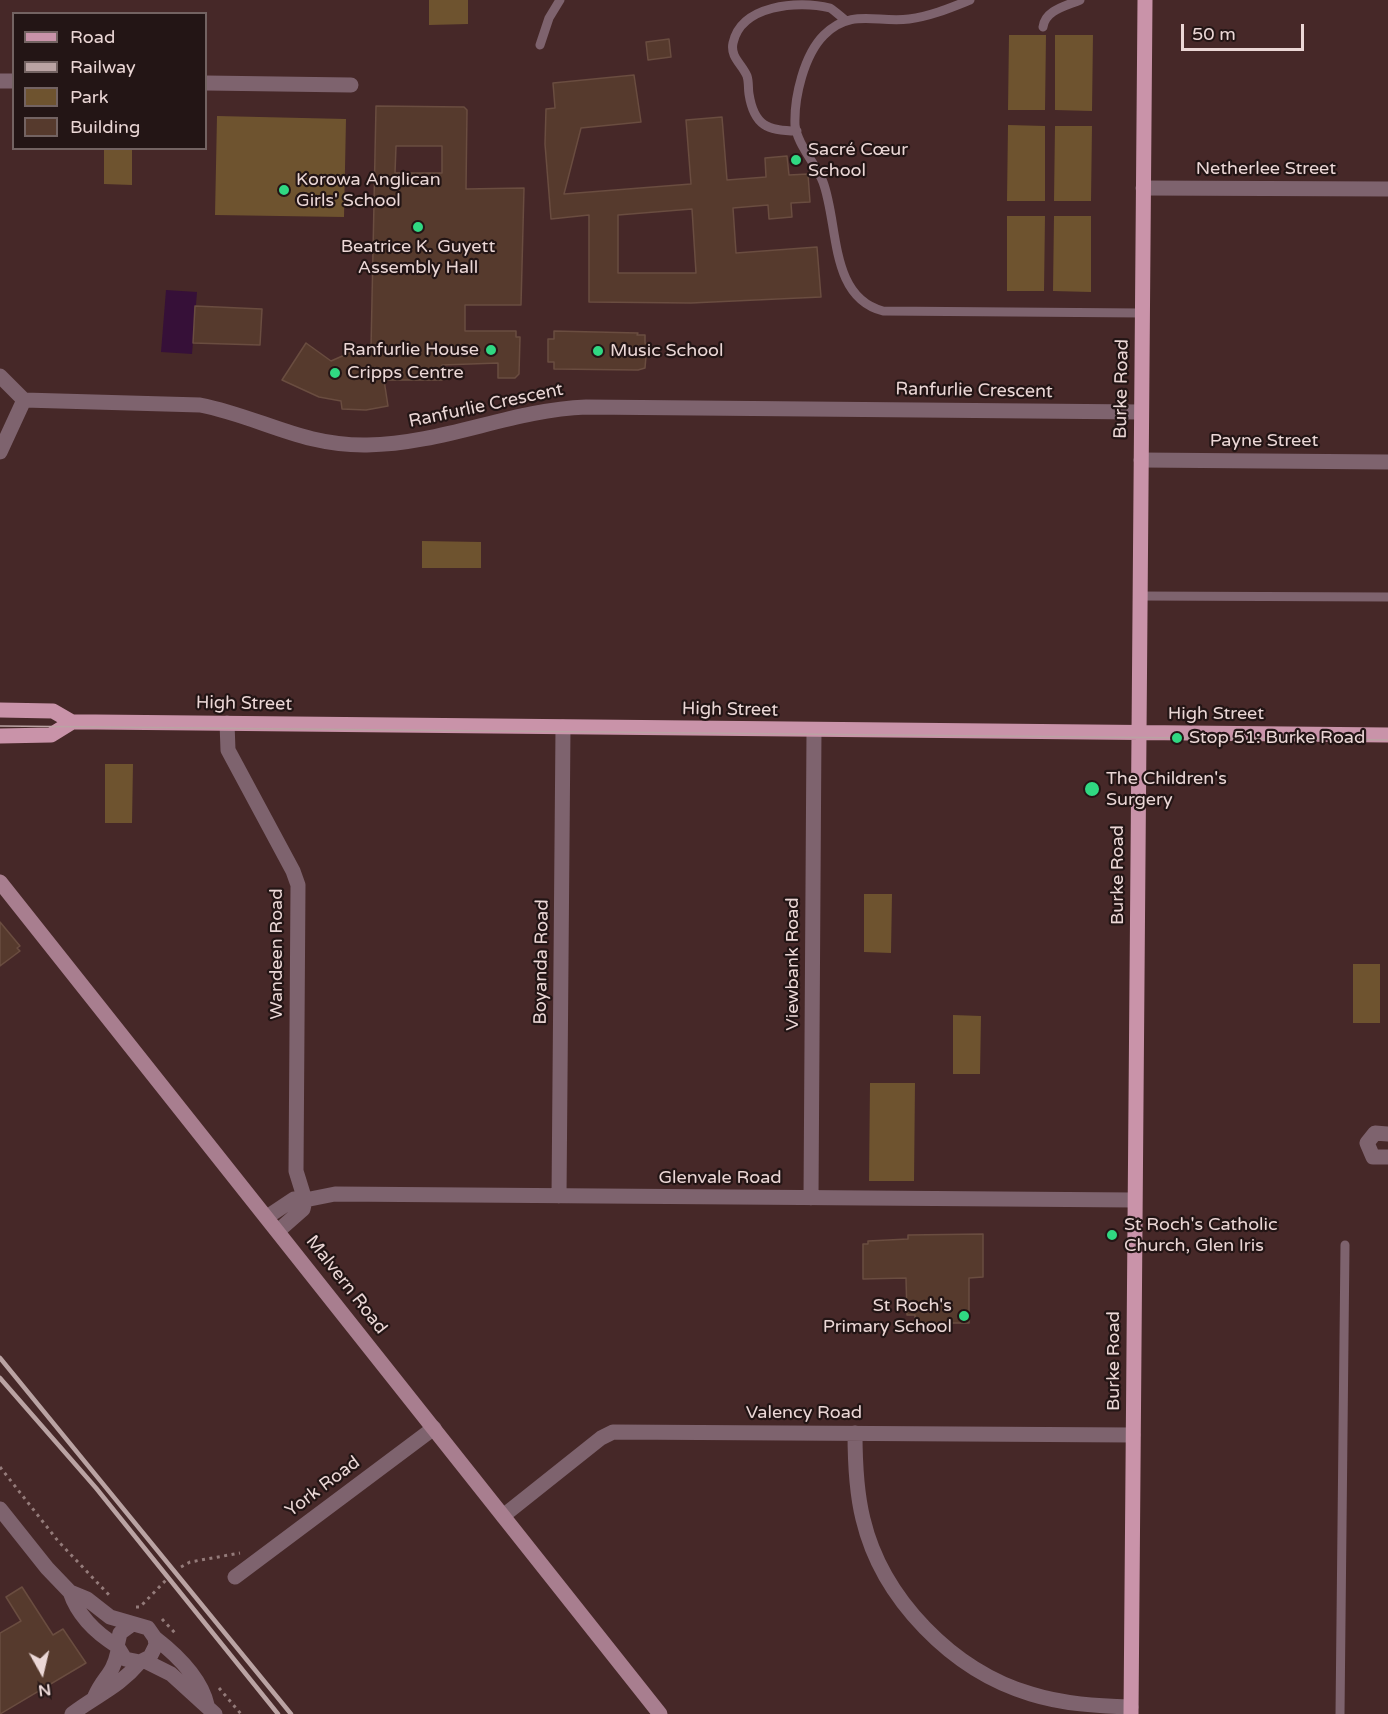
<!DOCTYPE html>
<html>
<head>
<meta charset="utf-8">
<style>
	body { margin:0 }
	#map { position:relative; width:1388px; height:1714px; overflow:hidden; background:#462828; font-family:"Varela Round",sans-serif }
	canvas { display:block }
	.legend { position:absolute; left:12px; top:12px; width:195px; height:138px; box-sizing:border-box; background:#231515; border:2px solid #736362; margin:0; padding:8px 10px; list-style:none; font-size:18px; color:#ebd7d6 }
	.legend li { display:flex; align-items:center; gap:12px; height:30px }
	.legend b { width:30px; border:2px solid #736362 }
	.north { position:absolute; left:12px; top:1642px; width:60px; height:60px; -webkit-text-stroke:4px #231515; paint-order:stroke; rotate:172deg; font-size:16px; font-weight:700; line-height:24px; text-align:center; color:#ebd7d6 }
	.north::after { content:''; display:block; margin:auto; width:21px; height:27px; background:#ebd7d6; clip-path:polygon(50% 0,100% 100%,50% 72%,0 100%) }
	.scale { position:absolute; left:1181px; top:24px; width:123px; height:27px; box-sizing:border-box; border:3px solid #ebd7d6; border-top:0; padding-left:8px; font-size:18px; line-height:21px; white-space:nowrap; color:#ebd7d6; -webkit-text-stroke:4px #231515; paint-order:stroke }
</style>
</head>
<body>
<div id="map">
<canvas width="1388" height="1714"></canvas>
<ul class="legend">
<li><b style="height:8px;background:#c993a9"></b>Road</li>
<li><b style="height:8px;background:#baa3a3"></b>Railway</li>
<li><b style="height:16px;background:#6e532f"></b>Park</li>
<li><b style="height:16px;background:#563a2d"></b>Building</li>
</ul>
<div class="north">N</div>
<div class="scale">50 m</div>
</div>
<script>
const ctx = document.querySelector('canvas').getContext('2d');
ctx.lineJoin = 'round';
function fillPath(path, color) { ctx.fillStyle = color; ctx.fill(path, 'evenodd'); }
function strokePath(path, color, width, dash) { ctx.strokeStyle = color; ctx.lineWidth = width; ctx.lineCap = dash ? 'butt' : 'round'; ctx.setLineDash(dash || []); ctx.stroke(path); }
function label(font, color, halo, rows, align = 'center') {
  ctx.font = font + ' "Varela Round",sans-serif'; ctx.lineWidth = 4.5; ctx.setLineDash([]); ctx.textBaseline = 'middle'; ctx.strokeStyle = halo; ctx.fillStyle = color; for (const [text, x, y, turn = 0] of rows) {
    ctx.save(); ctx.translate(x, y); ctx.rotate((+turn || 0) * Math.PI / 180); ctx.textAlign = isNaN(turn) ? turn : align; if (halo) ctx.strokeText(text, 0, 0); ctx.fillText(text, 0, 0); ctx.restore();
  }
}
fillPath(new Path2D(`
	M429,0H468V24L429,25Z
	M1009,35H1046L1045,110H1008Z
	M1055,35H1093L1092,111L1055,110Z
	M217,116L346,119L344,217L215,215Z
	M1008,125L1045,126V201H1007Z
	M1055,126H1092L1091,201H1054Z
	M104,149H132V185L104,184Z
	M1007,216H1045L1044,291H1007Z
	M1054,216H1091V292L1053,291Z
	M422,541L481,542V568H422Z
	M105,764H133L132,823H105Z
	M864,894H892L891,953L864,952Z
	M1353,964H1380V1023H1353Z
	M953,1015L981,1016L980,1074H953Z
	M870,1083H915L914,1181H869Z`), '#6e532f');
fillPath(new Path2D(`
	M166,290L197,292L192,354L161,352Z`), '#361038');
const building = new Path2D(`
	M669,39L671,57L648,60L646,42Z
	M634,75L641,122L581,128L564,194L691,184L686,120L722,117L727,180L766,177L765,158L787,156L789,175L808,174L810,202L791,203L792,217L769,219L768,205L733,208L736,253L817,247L821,297L691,303L589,302V215L551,219L545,144L546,109L555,108L553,83ZM692,209L696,273H618V215Z
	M376,106L464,107L467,110L466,189L524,188L521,305H465V331H516V337H520L519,374L515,378H498V363L442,365V380H384L388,406L366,410L342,409L341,401L319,397L282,380L306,343L331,361L356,350L371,348ZM396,146H442V173H395Z
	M195,306L262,309L260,345L193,343Z
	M554,331L638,333L637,335H645V343L647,344L645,368L638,370L554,369V362H548V339H554Z
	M0,922L20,946L17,948L20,951L0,966Z
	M983,1234V1277L969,1278V1323H915V1315H907L906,1278L863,1279V1244H868V1241L908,1239V1235Z
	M22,1587L53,1635L63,1629L86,1663L0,1714V1633L21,1621L6,1597Z`);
fillPath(building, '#563a2d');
strokePath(building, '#6a4d40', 1.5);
strokePath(new Path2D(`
	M0,1467L58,1541L110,1596
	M181,1567L190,1562L240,1553
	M136,1607H140L167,1579
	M162,1619L176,1634
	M219,1688L241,1714`), '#947b7a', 3, [3, 4.5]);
strokePath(new Path2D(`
	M970,0C950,8 931,16 909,19C876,23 851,8 824,35C804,55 794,97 795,125C797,144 816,164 823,182C839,225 829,297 883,311L1142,313
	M1043,27C1045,10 1066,6 1080,0
	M540,45L549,18L560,0
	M797,131C768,131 754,126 749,94C748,88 749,82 747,76C742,64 730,57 733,43C741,5 798,0 830,8C835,11 840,16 844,19
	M1139,596L1388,597
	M1340,1714L1345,1245`), '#7e636e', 9);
strokePath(new Path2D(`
	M0,81H14
	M206,83L351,85
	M1143,188L1388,189
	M0,376L24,400L200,405C261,417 301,446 367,445C443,444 511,410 586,407L1141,412
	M0,452L24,400
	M1141,460L1388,462
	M227,723L228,750L293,871L298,885L296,1171L305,1200
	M1388,1134L1375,1133L1367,1143L1373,1157H1388
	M559,1196L563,727
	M811,1198L814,730
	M267,1217L294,1199L305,1200L335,1194L1134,1200
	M278,1231L303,1209L305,1200
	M855,1433C855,1462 856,1491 863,1519C882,1599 953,1671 1031,1694C1063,1704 1097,1706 1131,1707
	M0,1509L47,1568L70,1592L87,1599L110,1617L148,1628L155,1638L156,1645L150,1657L140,1662L125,1659L117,1646L120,1633L131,1625
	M503,1516L601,1438L613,1432L1133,1435
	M235,1577L434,1428
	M70,1592C78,1616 96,1633 117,1646
	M155,1638C177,1655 201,1678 207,1705
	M145,1661L171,1674L215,1714
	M95,1696C104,1676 113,1675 118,1651
	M72,1714C98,1694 118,1688 140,1662`), '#7e636e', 15);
strokePath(new Path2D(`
	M0,882L660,1714`), '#a87e8f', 15);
strokePath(new Path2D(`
	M0,710L53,711L72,722
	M0,736L51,735L72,722H96L1388,735
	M1131,1714L1145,0`), '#c993a9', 15);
strokePath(new Path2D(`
	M0,726L1388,740`), '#baa3a3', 1.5);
strokePath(new Path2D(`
	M0,1358L291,1714
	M0,1378L96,1488L278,1714`), '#baa3a3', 4.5);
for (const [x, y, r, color] of [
	[796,160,6,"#30d882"],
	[284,190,6,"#30d882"],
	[418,227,6,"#30d882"],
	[491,350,6,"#30d882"],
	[598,351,6,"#30d882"],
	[335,373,6,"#30d882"],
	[1177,738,6,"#30d882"],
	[1092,789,8,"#30d882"],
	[1112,1235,6,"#30d882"],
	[964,1316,6,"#30d882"]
]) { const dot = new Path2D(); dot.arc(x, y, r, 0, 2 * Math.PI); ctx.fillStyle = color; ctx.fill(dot); strokePath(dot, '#231515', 2); }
label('18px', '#ebd7d6', '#231515', [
	["Sacré Cœur",808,150],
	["School",808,171],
	["Korowa Anglican",296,180],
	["Girls' School",296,201],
	["Beatrice K. Guyett",418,247,"center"],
	["Assembly Hall",418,268,"center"],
	["Ranfurlie House",479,350,"right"],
	["Music School",610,351],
	["Cripps Centre",347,373],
	["Stop 51: Burke Road",1189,738],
	["The Children's",1106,779],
	["Surgery",1106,800],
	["St Roch's Catholic",1124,1225],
	["Church, Glen Iris",1124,1246],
	["St Roch's",952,1306,"right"],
	["Primary School",952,1327,"right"]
], 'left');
label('18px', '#ebd7d6', '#231515', [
	["Netherlee Street",1266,169],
	["Burke Road",1122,389,-89],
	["Ranfurlie Crescent",974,391,1],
	["Ranfurlie Crescent",486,406,-12],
	["Payne Street",1264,441],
	["High Street",244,704,1],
	["High Street",730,710,1],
	["High Street",1216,714],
	["Burke Road",1118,875,-90],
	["Wandeen Road",277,954,-90],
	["Boyanda Road",542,962,-89],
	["Viewbank Road",793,964,-90],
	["Glenvale Road",720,1178],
	["Malvern Road",346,1285,52],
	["Burke Road",1114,1361,-90],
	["Valency Road",804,1413],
	["York Road",323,1487,-37]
]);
</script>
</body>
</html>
